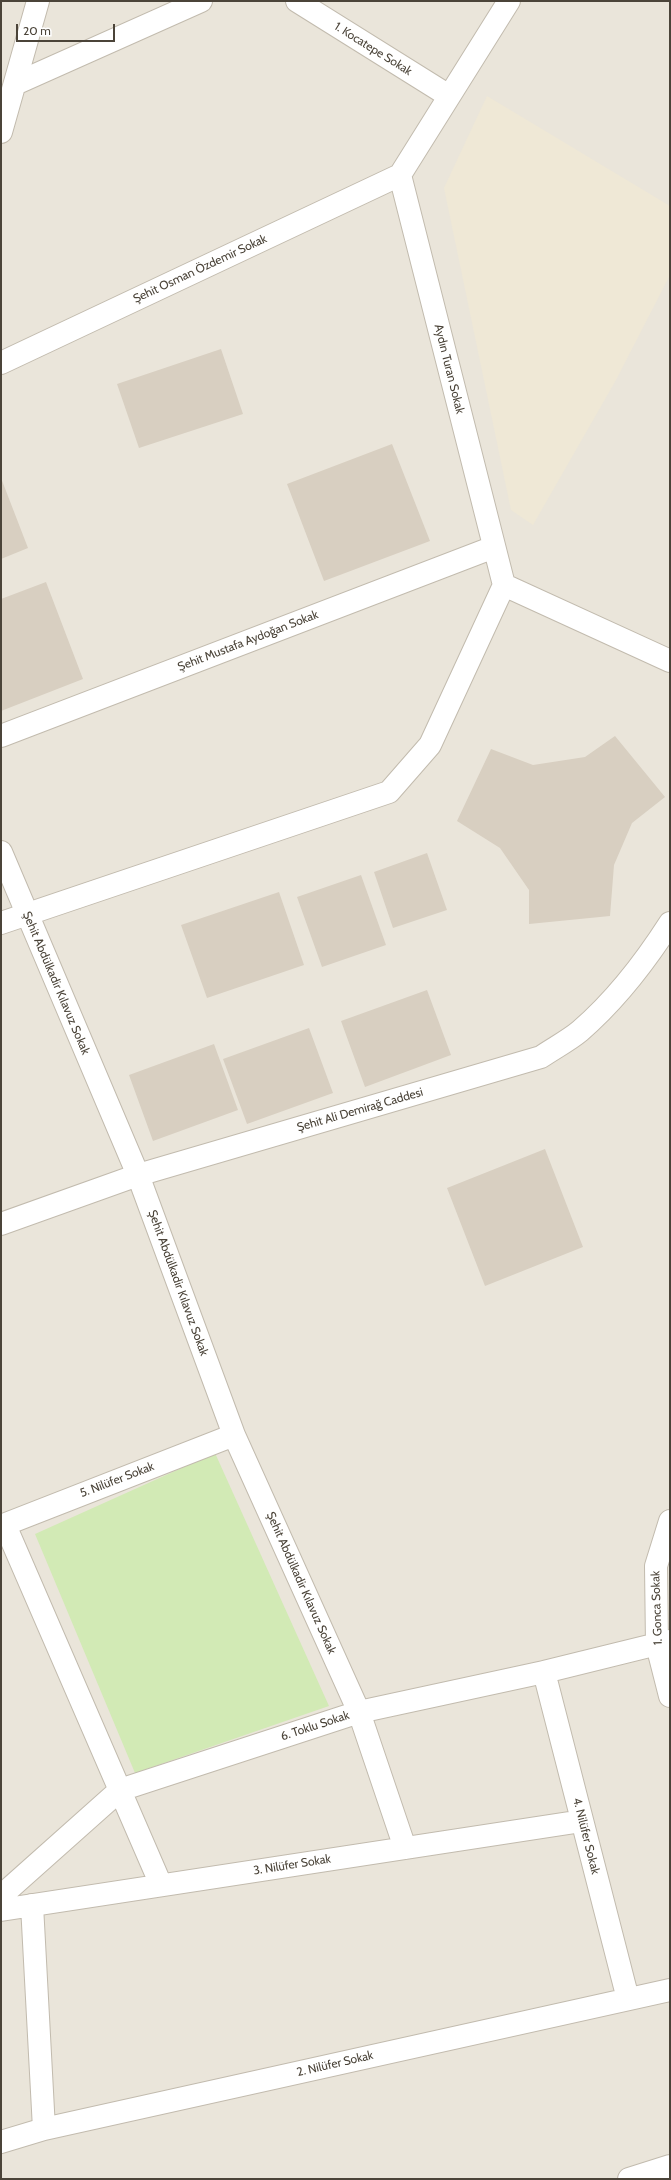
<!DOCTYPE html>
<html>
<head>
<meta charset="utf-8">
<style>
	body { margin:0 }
	#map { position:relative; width:671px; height:2180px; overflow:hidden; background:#f6f3ec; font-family:Cabin,sans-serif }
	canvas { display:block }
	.frame { position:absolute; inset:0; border:2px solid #4b4439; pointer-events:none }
	.scale { position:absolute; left:16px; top:24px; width:99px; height:18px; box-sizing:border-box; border:2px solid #4b4439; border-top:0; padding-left:5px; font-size:12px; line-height:14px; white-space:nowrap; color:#4b4439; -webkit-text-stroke:3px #fff; paint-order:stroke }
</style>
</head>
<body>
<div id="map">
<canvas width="671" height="2180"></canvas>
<div class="frame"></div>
<div class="scale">20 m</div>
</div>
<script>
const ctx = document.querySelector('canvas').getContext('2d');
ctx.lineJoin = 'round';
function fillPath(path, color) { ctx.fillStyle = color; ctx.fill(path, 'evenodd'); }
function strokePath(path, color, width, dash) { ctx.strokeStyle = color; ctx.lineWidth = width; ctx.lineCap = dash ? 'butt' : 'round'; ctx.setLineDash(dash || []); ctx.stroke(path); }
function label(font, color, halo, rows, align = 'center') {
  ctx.font = font + ' Cabin,sans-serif'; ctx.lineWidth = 3.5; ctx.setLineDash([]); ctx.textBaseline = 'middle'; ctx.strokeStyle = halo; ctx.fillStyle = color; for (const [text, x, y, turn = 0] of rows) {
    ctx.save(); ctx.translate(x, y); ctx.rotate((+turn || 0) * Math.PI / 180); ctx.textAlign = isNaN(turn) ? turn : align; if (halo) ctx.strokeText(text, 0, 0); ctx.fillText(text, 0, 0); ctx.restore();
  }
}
fillPath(new Path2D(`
	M1,1H670V2179H1Z`), '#eae5da');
fillPath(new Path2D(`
	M487,96L670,206V275L616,380L533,525L511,510L444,188Z`), '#efe8d6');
fillPath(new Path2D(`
	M215,1453L329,1706L135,1773L35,1534Z`), '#d2eab5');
fillPath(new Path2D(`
	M221,349L243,414L139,448L117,384Z
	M392,444L430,541L324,581L287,484Z
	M1,478L28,548L1,559Z
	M46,582L83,679L1,711V599Z
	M615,736L665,797L632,823L614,865L610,916L529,924V890L500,848L457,821L491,749L533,765L585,757Z
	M427,853L447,910L393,928L374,872Z
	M361,875L386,945L322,967L297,897Z
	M279,892L304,965L207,998L181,925Z
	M427,990L451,1055L365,1087L341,1021Z
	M309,1028L333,1093L247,1124L223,1059Z
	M214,1044L238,1110L153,1141L129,1075Z
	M545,1149L583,1247L485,1286L447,1188Z`), '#d8cfc1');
const street = new Path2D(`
	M297,1L449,96
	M509,1L400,175L504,585L670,661
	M15,84L201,1
	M1,132L38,1
	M1,363L400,175
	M1,736L494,547
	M1,852L138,1175L234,1435L359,1712L405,1848
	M1,923L389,792L430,745L504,585
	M1,1224L138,1175L541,1057C554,1048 568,1041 580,1031C616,1000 645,962 670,923
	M670,1521L656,1566L657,1645L670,1696
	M5,1525L161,1885
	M1,1526L234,1435
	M544,1672L628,1999
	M1,1896L120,1790L359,1712L544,1672L670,1641
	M32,1905L44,2129
	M1,1910L582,1821
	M1,2142L44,2129L670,1990
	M629,2179L670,2166`);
strokePath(street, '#c2bbae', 24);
strokePath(street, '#fff', 22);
label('12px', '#4b4439', '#fff', [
	["1. Kocatepe Sokak",373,49,32],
	["Şehit Osman Özdemir Sokak",200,269,-25],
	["Aydın Turan Sokak",449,369,76],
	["Şehit Mustafa Aydoğan Sokak",248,641,-21],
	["Şehit Abdülkadir Kılavuz Sokak",56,983,67],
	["Şehit Ali Demirağ Caddesi",360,1110,-16],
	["Şehit Abdülkadir Kılavuz Sokak",178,1283,70],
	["5. Nilüfer Sokak",117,1480,-21],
	["Şehit Abdülkadir Kılavuz Sokak",301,1583,66],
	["1. Gonca Sokak",657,1608,-92],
	["6. Toklu Sokak",315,1726,-18],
	["4. Nilüfer Sokak",586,1836,76],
	["3. Nilüfer Sokak",292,1865,-9],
	["2. Nilüfer Sokak",335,2064,-13]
]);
</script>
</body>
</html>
